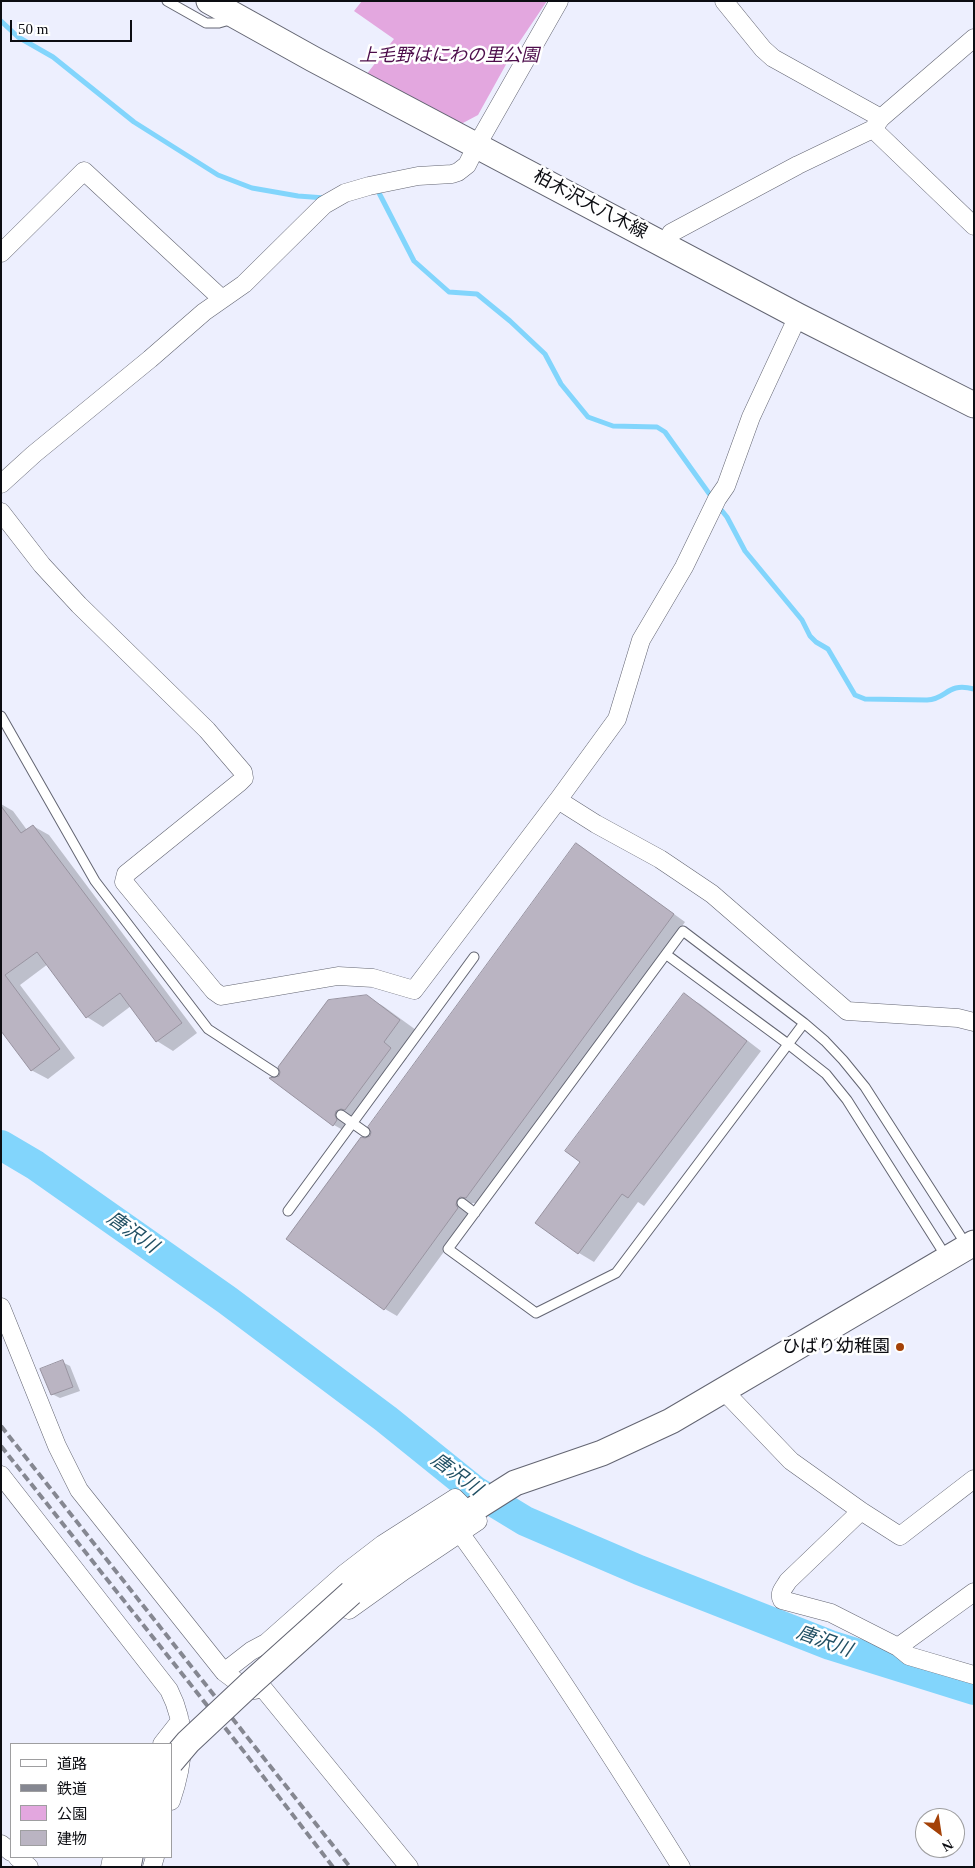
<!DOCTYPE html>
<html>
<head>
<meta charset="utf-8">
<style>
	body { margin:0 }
	#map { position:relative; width:975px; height:1868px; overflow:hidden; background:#edeffe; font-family:"Times New Roman","Noto Sans JP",serif }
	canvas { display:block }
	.frame { position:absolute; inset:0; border:2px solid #0c0d12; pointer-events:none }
	.legend { position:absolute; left:10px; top:1743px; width:162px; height:115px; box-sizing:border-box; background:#fff; border:1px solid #9e9ea0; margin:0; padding:6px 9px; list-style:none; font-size:15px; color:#0c0d12 }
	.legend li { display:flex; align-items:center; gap:10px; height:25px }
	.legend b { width:25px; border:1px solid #9e9ea0 }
	.north { position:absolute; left:915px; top:1808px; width:50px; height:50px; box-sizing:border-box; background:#fff; border:1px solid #9e9ea0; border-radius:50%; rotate:149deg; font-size:14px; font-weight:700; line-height:20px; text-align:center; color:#0c0d12 }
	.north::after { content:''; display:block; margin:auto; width:18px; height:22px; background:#a44107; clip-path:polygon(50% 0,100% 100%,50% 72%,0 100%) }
	.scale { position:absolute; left:10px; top:20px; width:122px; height:22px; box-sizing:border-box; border:2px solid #0c0d12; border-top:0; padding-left:6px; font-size:15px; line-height:18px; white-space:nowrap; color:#0c0d12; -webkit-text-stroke:4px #fff; paint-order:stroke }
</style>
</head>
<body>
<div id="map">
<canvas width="975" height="1868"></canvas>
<div class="frame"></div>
<ul class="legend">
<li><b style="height:6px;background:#fff"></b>道路</li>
<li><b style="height:6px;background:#858791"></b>鉄道</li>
<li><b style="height:14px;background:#e3a7df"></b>公園</li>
<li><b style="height:14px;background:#bab4c2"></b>建物</li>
</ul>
<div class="north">N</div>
<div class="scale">50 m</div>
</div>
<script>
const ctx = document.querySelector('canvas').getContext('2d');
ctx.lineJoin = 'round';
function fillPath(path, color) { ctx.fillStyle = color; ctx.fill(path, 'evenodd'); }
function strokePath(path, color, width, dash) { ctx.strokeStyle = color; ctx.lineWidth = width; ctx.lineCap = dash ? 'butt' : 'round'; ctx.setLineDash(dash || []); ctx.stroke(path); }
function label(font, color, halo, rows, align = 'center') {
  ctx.font = font + ' "Times New Roman","Noto Sans JP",serif'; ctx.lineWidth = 5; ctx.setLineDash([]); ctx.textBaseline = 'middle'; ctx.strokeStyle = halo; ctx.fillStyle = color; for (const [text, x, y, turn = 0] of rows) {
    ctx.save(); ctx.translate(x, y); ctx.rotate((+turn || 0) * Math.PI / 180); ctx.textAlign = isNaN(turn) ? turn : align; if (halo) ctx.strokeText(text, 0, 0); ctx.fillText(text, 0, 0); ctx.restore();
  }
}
fillPath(new Path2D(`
	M362,1H547L514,50L478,115L461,124L366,75L394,39L354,11Z`), '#e3a7df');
fillPath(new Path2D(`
	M1,804L13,811L27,830L33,826L49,835L197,1033L173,1051L157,1041L131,1006L103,1027L87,1017L48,964L20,985L75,1058L48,1079L31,1070L1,1029Z
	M577,844L685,922L478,1204L473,1203L469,1206L468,1213L470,1216L397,1316L385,1309L365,1140L371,1137Z
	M684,995L700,1004L761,1051L644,1206L638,1202L594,1262L579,1253L537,1223L582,1162Z
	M367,997L383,1006L416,1030L399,1052L407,1058L361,1118L358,1117L350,1134L334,1125L280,1077Z
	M62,1362L70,1366L80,1391L60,1398L52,1394Z`), '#0003');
strokePath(new Path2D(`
	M1,21L18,37L53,57L134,122L218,175L252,188L298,196L325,198
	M377,189L414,261L449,292L477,294L510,321L545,354L561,384L588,417L613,426L657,427L665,432L713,499
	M718,506L727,517L745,551L802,620L810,636L816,642L828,649L855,695L865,699L927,700C948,699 946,682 974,689`), '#82d5fc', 5);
strokePath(new Path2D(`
	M1,1145L35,1165L227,1300L386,1419L474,1490L525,1521L639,1570L830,1645L974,1690`), '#82d5fc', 30);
const building = new Path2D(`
	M1,806L21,833L33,825L182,1023L156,1042L120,993L86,1018L37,952L5,975L60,1049L31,1071L1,1031Z
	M576,843L674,914L466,1198L460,1197L457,1200L456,1205L458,1208L384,1310L286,1239L361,1137L365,1138L370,1136L371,1132L368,1127Z
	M684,993L747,1041L628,1198L622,1194L578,1254L535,1223L580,1162L565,1151Z
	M367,995L400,1020L384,1042L391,1048L345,1110L341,1109L336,1111L335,1115L337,1120L333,1126L269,1078L279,1076L280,1072L278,1067L328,1000Z
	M63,1360L73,1387L51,1395L40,1369Z`);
fillPath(building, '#bab4c2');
strokePath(building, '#9893a0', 1);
const lane = new Path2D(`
	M167,1L206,23H219L233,19
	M1,716L95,881L208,1029L274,1072
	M667,955L788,1044L826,1074L847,1100L947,1258
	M804,1023L616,1273L536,1313L448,1249L683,931L804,1023L825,1041L843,1060L865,1087L967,1246
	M341,1115L365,1132
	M462,1203L475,1213
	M288,1211L474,957`);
const street = new Path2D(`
	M724,1L763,49L773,58L881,118
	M873,129L974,226
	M666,245L671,233L798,165L873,129L881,118L974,38
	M1,253L84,171L222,299
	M1,484L34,454L150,359L204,312L244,284L324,205L345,193L369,186L418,176L452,174L458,172L467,165L477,145L559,1
	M1,512L42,565L79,605L207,730L243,772L244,778L240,782L126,874L124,882L214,991L221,996L338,976L373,978L414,990L558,800L596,824L660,859L712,894L847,1011L958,1018L974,1022
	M558,800L617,719L641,640L684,567L717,499L726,486L751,417L798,316
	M1,1307L57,1446L79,1490L224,1672L248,1690H255
	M723,1390L791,1461L861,1511L900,1536L974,1479
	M1,1475L169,1690C188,1727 184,1763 171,1801
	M861,1511L788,1581C784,1588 778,1593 782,1600L831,1613L898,1647L909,1656L974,1675
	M460,1533C538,1641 610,1753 681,1867
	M898,1647L974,1592
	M224,1672L251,1651L266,1643L344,1574L383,1544L455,1498L478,1521L405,1570L349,1610
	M262,1687L409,1867
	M162,1744L180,1721
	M1,1844L11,1852
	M17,1857L29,1867
	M110,1867L112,1857
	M152,1867L155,1857`);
const secondary = new Path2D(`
	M209,1L313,59L798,316L974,405
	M351,1593L390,1562L515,1483L602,1453L671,1421L974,1243
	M128,1867L130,1857`);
strokePath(lane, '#636572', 11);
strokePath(street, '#636572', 19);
strokePath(secondary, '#636572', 27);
strokePath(lane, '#fff', 9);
strokePath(street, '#fff', 18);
strokePath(secondary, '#fff', 25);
strokePath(new Path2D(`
	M1,1426L350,1867
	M1,1446L245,1753L333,1867`), '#858791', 4, [8, 4]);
const secondaryBridge = new Path2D(`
	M171,1762L188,1742L252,1682L351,1593`);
strokePath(secondaryBridge, '#636572', 27, []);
strokePath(secondaryBridge, '#fff', 25);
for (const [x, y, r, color] of [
	[900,1347,5,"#a44107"]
]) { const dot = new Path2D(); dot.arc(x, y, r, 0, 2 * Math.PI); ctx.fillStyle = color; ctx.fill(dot); strokePath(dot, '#fff', 2); }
label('italic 18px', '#4d0d4b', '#fff', [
	["上毛野はにわの里公園",449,56]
]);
label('18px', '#0c0d12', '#fff', [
	["柏木沢大八木線",590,205,28]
]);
label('18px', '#0c0d12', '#fff', [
	["ひばり幼稚園",890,1347]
], 'right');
label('italic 19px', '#215064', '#fff', [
	["唐沢川",132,1233,35],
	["唐沢川",456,1475,36],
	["唐沢川",824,1642,20]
]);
</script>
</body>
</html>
